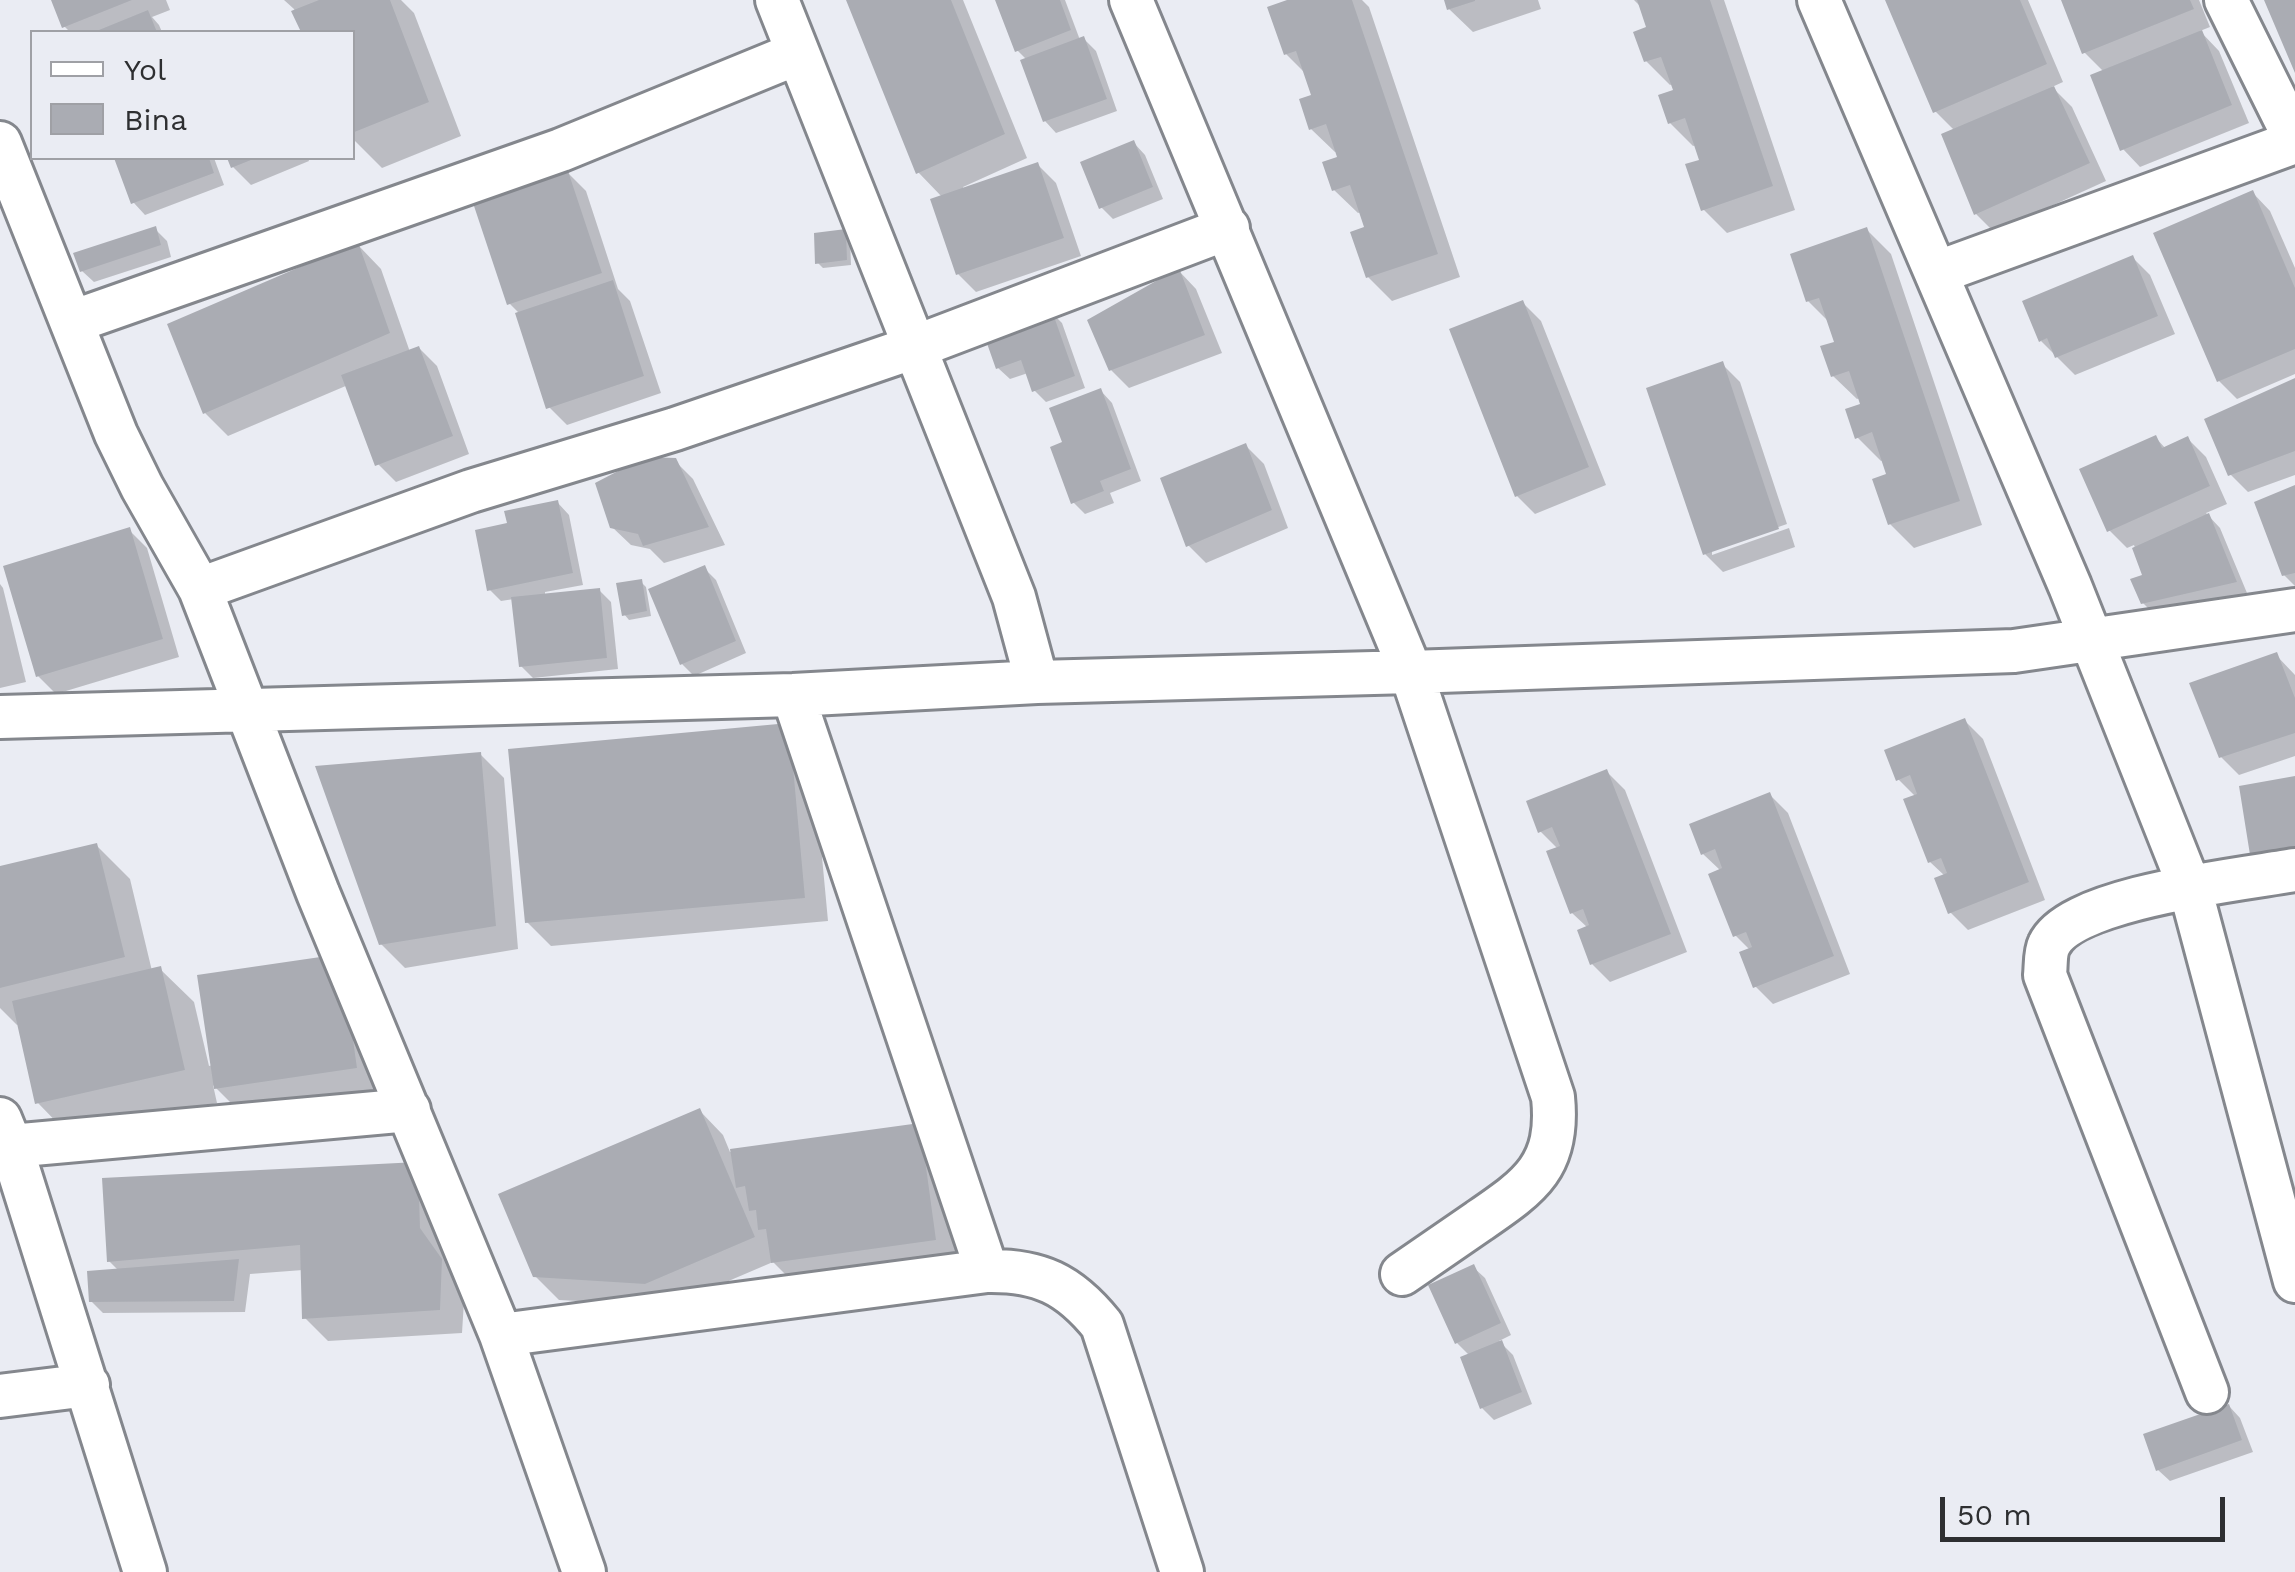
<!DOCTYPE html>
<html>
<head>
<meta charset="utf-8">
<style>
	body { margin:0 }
	#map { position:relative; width:2295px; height:1572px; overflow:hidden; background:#eaecf3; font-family:"Work Sans",sans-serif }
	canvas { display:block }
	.legend { position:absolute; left:30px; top:30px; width:325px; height:130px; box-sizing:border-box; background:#eaecf3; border:2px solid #9fa0a5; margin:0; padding:12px 18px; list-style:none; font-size:30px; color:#2e2f31 }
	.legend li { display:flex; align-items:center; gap:20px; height:50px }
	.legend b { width:50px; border:2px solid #9fa0a5 }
	.scale { position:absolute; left:1940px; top:1497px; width:285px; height:45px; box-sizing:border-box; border:5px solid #2e2f31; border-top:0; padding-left:12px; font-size:30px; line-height:35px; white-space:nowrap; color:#2e2f31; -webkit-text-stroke:8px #eaecf3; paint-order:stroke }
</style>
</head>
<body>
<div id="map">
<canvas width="2295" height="1572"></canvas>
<ul class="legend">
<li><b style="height:12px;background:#fff"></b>Yol</li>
<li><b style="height:28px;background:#aaacb3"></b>Bina</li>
</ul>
<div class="scale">50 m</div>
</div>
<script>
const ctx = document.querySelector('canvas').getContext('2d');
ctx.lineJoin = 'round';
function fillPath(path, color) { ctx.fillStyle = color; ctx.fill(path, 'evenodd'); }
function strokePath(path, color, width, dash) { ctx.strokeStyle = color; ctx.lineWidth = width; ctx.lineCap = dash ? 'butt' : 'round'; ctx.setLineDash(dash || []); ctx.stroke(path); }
fillPath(new Path2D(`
	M54,0H166L170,10L152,17L159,25L162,32H70L64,26Z
	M284,0H401L414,13L461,136L382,168L352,138V32H304L294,9Z
	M848,0H963L1027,158L963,187L964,190L1038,165L1056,183L1081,256L976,292L958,274L943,198L918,172Z
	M998,0H1065L1080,40L1084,39L1096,51L1117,111L1056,133L1045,121L1027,60L1017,50Z
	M1295,0H1362L1369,7L1460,277L1392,301L1368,277L1367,228L1361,212L1358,213L1334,190L1340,159L1338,151L1335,152L1311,129L1314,96L1307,75L1286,54Z
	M1446,0H1538L1541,9L1473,32L1449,9Z
	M1634,0H1724L1795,210L1727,233L1703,209L1702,161L1697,145L1693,146L1670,123L1676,91L1673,84L1670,85L1646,61L1650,29L1643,9Z
	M1891,0H2028L2063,82L2052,87L2072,107L2106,181L1994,232L1976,214L1955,131L1935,111Z
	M2063,0H2199L2210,27L2200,31L2219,51L2249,123L2140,167L2123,149L2104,72L2084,52Z
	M1134,143L1145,155L1163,199L1113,219L1101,207Z
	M117,158H214L224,185L145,215L134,203Z
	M230,158H308L309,161L251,185L233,167Z
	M568,173L586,191L618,289L630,301L661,393L567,425L549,407L520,314L510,304Z
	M2253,193L2270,211L2295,268V374L2237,399L2219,381Z
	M155,229L167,241L171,257L94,282L82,271Z
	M1867,230L1891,254L1982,525L1914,548L1890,524L1889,476L1884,460L1881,461L1857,437L1863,406L1860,398L1857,399L1833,376L1837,343L1830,323L1808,301Z
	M845,232L850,237L851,265L823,268L818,263Z
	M358,245L381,269L410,352L419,348L437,366L469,454L396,482L378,464L348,385L228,436L205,413Z
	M2132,257L2150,275L2175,334L2075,375L2041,341Z
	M1179,271L1196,289L1222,353L1129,388L1111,370Z
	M1523,303L1541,321L1606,485L1535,514L1517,496Z
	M1050,311L1062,323L1085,388L1046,402L1034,390L1028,373L1010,379L998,368Z
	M1722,364L1740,382L1787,524L1712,550V555L1789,528L1795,547L1723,572L1705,554Z
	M2295,381V475L2248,492L2230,474Z
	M1101,391L1112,403L1141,481L1110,493L1114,503L1085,514L1073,502L1065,444Z
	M2156,438L2166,449L2188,439L2206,457L2227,504L2206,513L2220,528L2247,593L2155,615L2143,603L2145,576L2134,545L2127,548L2109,530Z
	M1246,446L1264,464L1288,528L1206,563L1188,545Z
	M675,461L693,479L725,545L664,563L650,549L631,545L612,527Z
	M2295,487V586L2284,575Z
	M558,503L569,515L583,585L545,592V596L599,590L611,602L618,669L533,678L521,666L514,599L501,601L489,589L510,525Z
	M129,530L147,548L179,657L56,694L38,676Z
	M704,568L716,580L746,653L694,676L682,664Z
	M641,582L646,587L651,616L629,620L624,614Z
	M0,584L3,588L26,682L0,688Z
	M2276,655L2295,675V756L2239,775L2221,757Z
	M1965,721L1983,739L2045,900L1968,930L1950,912L1945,876L1930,862L1916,797L1898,779Z
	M812,750L828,921L551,946L527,922L511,751Z
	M480,754L504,778L518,949L405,968L381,944Z
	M1607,772L1625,790L1687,952L1610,982L1592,964L1588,928L1572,913L1558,849L1540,831Z
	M1770,795L1788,813L1850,974L1773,1004L1755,986L1751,951L1735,935L1721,871L1703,854Z
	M96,845L130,879L152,971L160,969L194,1002L209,1066L213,1065L340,957L390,1100L249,1121L213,1085L217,1103L71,1137L38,1103L19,1024L17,1025L0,1008V869Z
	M700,1111L723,1135L730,1152L919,1125L943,1149L959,1263L797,1286L773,1262L670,1306L559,1300L535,1276Z
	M417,1165L441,1188L443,1255L465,1285L462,1333L328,1341L304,1317L303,1270L250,1274L245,1312L103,1313L91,1301L119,1271L109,1261Z
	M1473,1267L1485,1278L1511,1335L1499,1341L1513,1355L1532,1404L1494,1420L1482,1408L1470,1356L1457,1343Z
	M2229,1406L2240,1418L2253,1452L2170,1481L2158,1470Z`), '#0003');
fillPath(new Path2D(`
	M51,0H132L62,28Z
	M319,0H390L429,102L352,133V32H301L291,11Z
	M846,0H951L1005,134L916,174Z
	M995,0H1060L1071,30L1015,52Z
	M1287,0H1352L1438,254L1366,278L1350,232L1364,227L1350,185L1332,191L1322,162L1337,157L1326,124L1309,130L1299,99L1311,95L1296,51L1284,55L1267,7Z
	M1444,0H1475V1L1447,10Z
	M1637,0H1710L1773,186L1701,211L1685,164L1699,160L1685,118L1668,124L1658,95L1673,90L1661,57L1644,62L1633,32L1646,27Z
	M1885,0H2020L2047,64L1933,113Z
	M2061,0H2190L2194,9L2082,54Z
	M2264,0H2295V73Z
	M148,10L157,32H94Z
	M2202,30L2232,105L2120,151L2090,75Z
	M1084,36L1107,99L1043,122L1020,60Z
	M2054,86L2090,163L1974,215L1941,134Z
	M1134,140L1153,187L1099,209L1080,162Z
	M114,158H209L214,173L131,204Z
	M227,158H256L231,168Z
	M1038,162L1064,238L956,275L930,199Z
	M568,171L602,273L507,305L473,203Z
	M2253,190L2295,288V349L2217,382L2153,233Z
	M156,226L161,245L80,272L73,253Z
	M1867,227L1960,501L1888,525L1872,479L1886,474L1872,432L1855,439L1845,409L1860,404L1849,371L1831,377L1820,346L1834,342L1819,298L1806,302L1790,254Z
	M846,229L847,260L815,264L814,233Z
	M358,242L390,333L203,414L167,324Z
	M2133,255L2158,316L2055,358L2047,338L2039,342L2022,301Z
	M1179,268L1205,335L1109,371L1087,320Z
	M613,280L644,376L546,409L515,313Z
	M1523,300L1589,467L1515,497L1449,329Z
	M1051,308L1075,376L1032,392L1021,360L996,369L983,332Z
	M419,346L453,436L375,466L341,375Z
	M1723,361L1779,529L1703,555L1646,388Z
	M2295,378V451L2228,476L2204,419Z
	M1101,388L1131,469L1100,481L1104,491L1071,504L1050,447L1062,442L1049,408Z
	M2156,435L2162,448L2188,436L2210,486L2107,532L2079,469Z
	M1246,443L1272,510L1186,547L1160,478Z
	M645,457L676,458L709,527L643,546L638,534L610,528L595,483Z
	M2295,485V573L2282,576L2254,502Z
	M558,500L573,573L487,591L475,530L507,523L504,511Z
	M2209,513L2237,582L2141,604L2130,579L2142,575L2132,548Z
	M130,527L163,639L36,677L3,566Z
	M705,565L736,641L680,665L648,589Z
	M642,579L647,611L622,616L616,583Z
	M600,588L607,658L519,667L511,597Z
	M2277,652L2295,698V733L2219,758L2189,683Z
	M1965,718L2029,882L1948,914L1934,878L1947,873L1941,858L1928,863L1903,799L1917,794L1910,775L1896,781L1884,750Z
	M789,723L805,898L525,923L508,749Z
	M481,752L496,926L379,945L315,766Z
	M1607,769L1671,934L1590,965L1577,930L1589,925L1583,909L1570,914L1546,851L1560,846L1552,827L1538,833L1526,801Z
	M2295,776V853L2251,861L2239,786Z
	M1770,792L1834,956L1753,988L1739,952L1752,947L1746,932L1733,937L1708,874L1722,868L1715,849L1701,855L1689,824Z
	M97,843L125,957L0,988V866Z
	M341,954L357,1068L214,1089L197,975Z
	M161,966L185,1070L35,1104L12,1001Z
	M700,1108L755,1237L645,1284L533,1277L498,1194Z
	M920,1123L936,1240L771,1263L766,1229L758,1230L756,1210L749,1211L745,1186L736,1188L730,1149Z
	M418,1162L420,1228L442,1259L440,1310L302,1319L300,1245L107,1262L102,1178Z
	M239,1259L234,1301L89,1302L87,1271Z
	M1474,1264L1501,1323L1455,1344L1428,1285Z
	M1502,1340L1522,1392L1480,1409L1460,1357Z
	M2229,1404L2242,1440L2156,1471L2143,1434Z`), '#aaacb3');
const minor = new Path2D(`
	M1131,0L1411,672L2014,651L2295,610
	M1819,0L2070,586L2190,888L2295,1281
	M2226,0L2295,139
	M0,143L116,434L142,487L200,589L318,893L501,1335L584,1572
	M1936,273L2295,142
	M72,322L561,150L798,53
	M200,589L471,491L675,429L915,347L1228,228
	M1037,682L1411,672L1553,1097C1560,1166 1530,1186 1479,1221C1453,1239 1427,1257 1402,1274
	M0,717L793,695L1037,682L1014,597L777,0
	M0,1119L11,1146L145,1572
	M11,1146L409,1110
	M987,1271C1039,1270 1069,1284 1102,1325L1182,1572
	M501,1335L987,1271L793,695
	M2207,1392L2045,975C2046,967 2045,953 2049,945C2071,897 2244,879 2295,870
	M0,1396L88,1385`);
strokePath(minor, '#84878d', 48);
strokePath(minor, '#fff', 42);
</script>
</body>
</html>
